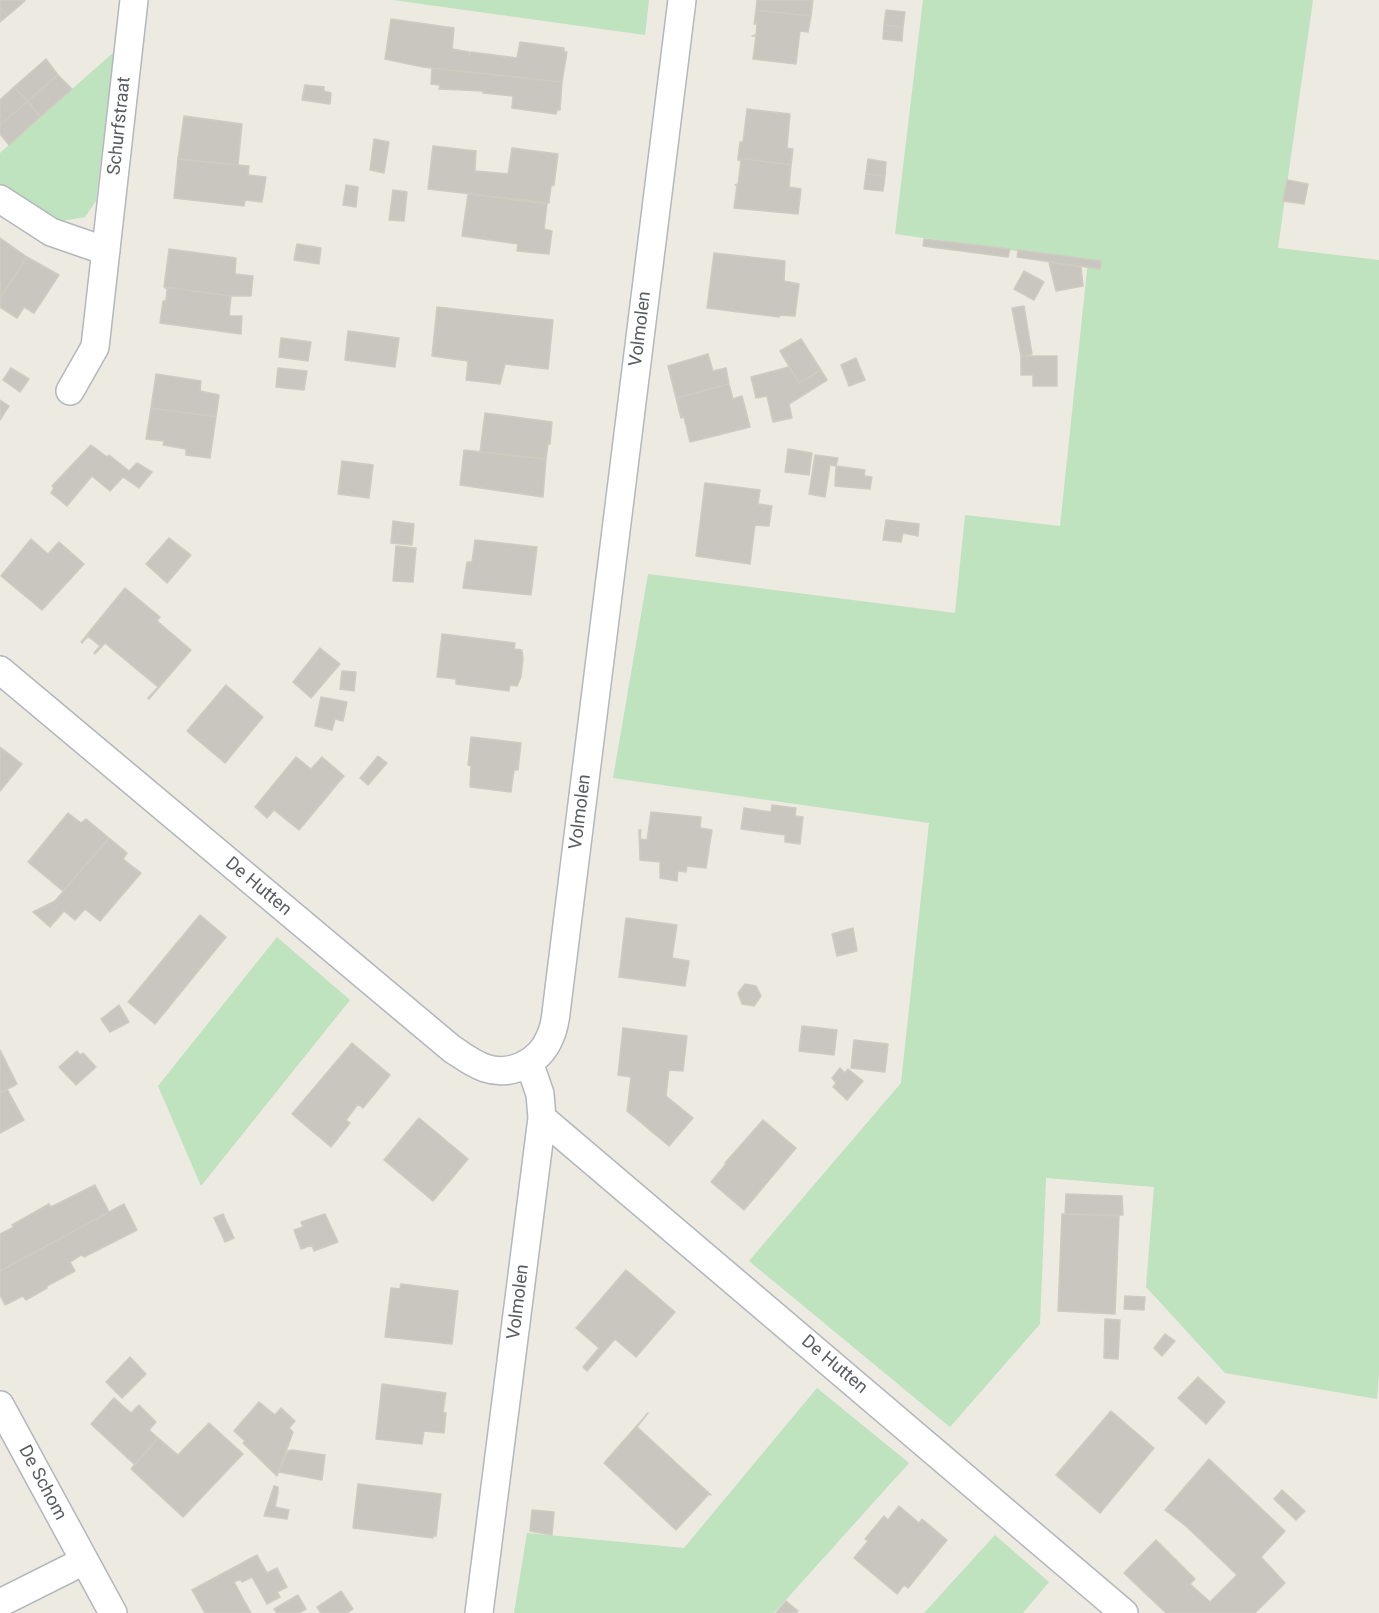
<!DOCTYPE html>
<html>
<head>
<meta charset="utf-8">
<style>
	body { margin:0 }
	canvas { display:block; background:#eceae1 }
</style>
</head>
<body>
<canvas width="1379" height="1613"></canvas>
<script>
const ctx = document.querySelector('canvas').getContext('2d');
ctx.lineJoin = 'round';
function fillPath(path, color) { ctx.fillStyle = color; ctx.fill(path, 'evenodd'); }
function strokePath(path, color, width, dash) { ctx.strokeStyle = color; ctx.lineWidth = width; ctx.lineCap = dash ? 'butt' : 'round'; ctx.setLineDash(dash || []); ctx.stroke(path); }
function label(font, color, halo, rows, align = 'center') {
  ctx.font = font + ' Roboto,sans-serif'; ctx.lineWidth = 4.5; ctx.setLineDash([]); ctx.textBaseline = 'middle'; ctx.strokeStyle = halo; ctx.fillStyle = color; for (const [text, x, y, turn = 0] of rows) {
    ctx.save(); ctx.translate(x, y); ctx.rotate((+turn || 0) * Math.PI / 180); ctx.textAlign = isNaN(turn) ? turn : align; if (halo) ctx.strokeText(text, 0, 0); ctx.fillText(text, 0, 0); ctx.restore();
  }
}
fillPath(new Path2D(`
	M393,0H649L645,35Z
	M923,0H1313L1278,248L1379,260V1372L1377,1399L1225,1373L1146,1287L1154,1187L1046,1178L1040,1324L950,1427L749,1261L901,1083L929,823L613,778L648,574L955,613L965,515L1060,526L1088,261L895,234Z
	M114,52L96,201L85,217L56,222L0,185V153Z
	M277,937L350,1000L201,1186L158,1086Z
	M817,1388L909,1463L774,1613H514L527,1533L684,1548Z
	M995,1535L1049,1582L1023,1613H924Z`), '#bfe2bf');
const building = new Path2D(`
	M0,0H24L25,1L7,16L0,7Z
	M757,0H813L811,16L756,10Z
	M0,7L7,16L0,22Z
	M756,10L811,16L808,32L800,31L796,64L753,59L756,36H752L756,35L757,24H754Z
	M886,10L905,12L903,27L884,25Z
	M391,19L454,28L452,49L469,52V55L471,52L517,58L520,42L564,48V52H567L562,82L423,67L385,59Z
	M884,25L903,27L902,41L883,39Z
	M46,59L58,75L28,101L14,87Z
	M432,68L562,82L560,110H557L556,114L512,108L513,96L483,93V91L439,89L440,85L431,84Z
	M58,75L72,89L40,117L28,101Z
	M305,85L324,87V91L331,93L330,104L302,100Z
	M14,87L28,101L0,125V100Z
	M28,101L40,117L9,145L0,134V125Z
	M747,109L790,114L787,148L793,149L791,165L738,158L740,142H743Z
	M184,116L242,124L238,165L178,159Z
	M374,139L389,142L384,173L370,170Z
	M433,146L476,151L475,171L508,174L512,148L558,154L554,185L551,186L549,203L428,189Z
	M738,158L791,165L789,187L801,189L798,214L734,208L737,186L735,185L738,184L741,161L738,160Z
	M178,159L249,166L248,175L266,177L262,202L245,200L244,206L174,198Z
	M868,159L886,162L885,176L866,174Z
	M866,174L885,176L883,191L864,189Z
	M1287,180L1308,184L1304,204L1283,201Z
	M346,185L358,187L356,207L343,205Z
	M393,190L407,192L404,221L389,220Z
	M468,194L547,204L544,229L552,231L549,254L517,251L518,244L462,236Z
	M0,238L27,257L0,298Z
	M924,239L1010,249L1008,257L923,246Z
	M297,244L321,248L319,264L294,260Z
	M169,249L236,258L235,274L253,276L251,296H231L164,287Z
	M1018,250L1101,261L1100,269L1017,257Z
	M714,253L785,261L784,281L799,284L795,316L780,315L779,317L707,308Z
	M27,257L59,275L34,313L24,307L17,318L0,307V298Z
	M1049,262L1081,267L1083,286L1056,291Z
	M1024,271L1044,282L1034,300L1014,289Z
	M164,287L231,296L229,316H242L241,334L160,323L163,301H166L167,289Z
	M1024,306L1032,354L1021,356L1012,308Z
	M437,307L553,320L548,369L505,364L500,384L466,380L468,361L432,356Z
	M348,331L399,338L395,367L345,360Z
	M281,338L311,342L308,361L279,357Z
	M801,339L821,370L799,383L780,351Z
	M708,354L713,371L726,368L729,384L676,398L668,366Z
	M1021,356H1057V386H1033V375H1021Z
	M856,358L865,380L849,386L841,365Z
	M789,367L799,383L821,370L827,380L789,404L792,418L773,422L767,396L756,398L751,377Z
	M11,368L29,379L20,392L3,380Z
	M278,368L307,371L304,390L276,387Z
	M156,374L201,381L200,391L219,395L216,417L151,408Z
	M729,384L733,399L742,396L750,427L690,442L684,417L681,418L676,398Z
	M0,400L9,406L0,420Z
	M151,408L216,417L210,458L186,455V449L163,445L164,441L146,439Z
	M485,413L552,422L550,444H548L546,459L480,452Z
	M91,445L107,457L109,455L129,471L137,463L152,472L139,488L123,477L110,491L92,476L67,506L51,493L54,488L52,486Z
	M788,449L812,453L809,475L785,472Z
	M464,450L546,459L543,497L460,485Z
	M815,455L838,458L836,466L830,465L825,497L809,494Z
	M342,461L373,465L369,498L338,494Z
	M836,466L865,470L864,476L872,477L870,489L835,486Z
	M705,483L760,490L758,504L772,506L769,526L755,525L750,564L696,556Z
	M886,520L919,524L918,536L903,533L901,542L883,540Z
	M393,521L414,524L412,545L391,543Z
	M169,538L191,555L167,583L146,564Z
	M31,539L48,554L59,542L84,564L42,610L1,576Z
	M475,540L537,547L531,595L463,588L467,562H472Z
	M396,546L416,548L413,582L393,581Z
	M125,588L160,617L157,621L191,650L149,699L148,698L158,687L105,643L95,654L94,653L100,646L88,636L82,643L81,642Z
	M442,634L515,643L514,649L522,650L523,659L521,677L517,686L510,685L509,691L456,684V679L437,677Z
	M320,648L340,664L311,698L293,682Z
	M342,671L356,672L354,691L340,689Z
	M226,685L263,717L225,763L187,731Z
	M321,697L347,702L343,721L335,719L332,730L315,726Z
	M471,737L521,743L518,770H514L511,792L470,787L471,766L468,765Z
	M0,747L22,764L0,791Z
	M378,756L387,763L368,785L360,778Z
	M296,757L311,769L322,757L344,776L299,830L274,810L267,818L255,807Z
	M772,805L796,808L795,816L803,817L800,844L785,842V835L741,829L744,808L771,812Z
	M651,812L701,817L700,828L712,830L706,868L687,866L686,872L678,871L677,881L660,878V862L640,860L639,830H641L640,839L647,840Z
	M68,813L81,823L86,819L109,838L63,891L28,862Z
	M109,838L127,853L123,859L141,873L100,921L85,909L75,920L64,911L50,927L33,912L55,901Z
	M200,915L226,937L155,1024L128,1002Z
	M626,918L677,925L672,958L689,961L685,986L619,977Z
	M853,928L857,951L837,956L832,934Z
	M745,984L756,986L761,996L754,1006L742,1004L738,993Z
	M119,1005L129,1022L110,1032L101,1019Z
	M802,1026L837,1030L834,1055L799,1051Z
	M623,1028L687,1036L683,1071L669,1070L666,1096L693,1118L669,1146L627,1111L631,1077L618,1075Z
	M854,1040L888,1044L885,1072L851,1068Z
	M352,1043L390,1075L363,1108L358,1104L346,1120L350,1123L331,1147L292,1114Z
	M0,1050L17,1084L0,1093Z
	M77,1051L80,1055L83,1053L96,1067L76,1085L59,1067Z
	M840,1068L845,1073L848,1069L863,1081L847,1100L833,1087L836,1083L832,1078Z
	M7,1089L24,1120L0,1133V1093Z
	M419,1118L468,1159L433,1201L384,1160Z
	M763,1120L796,1148L744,1210L711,1182L726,1164L725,1163Z
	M95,1185L109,1212L0,1271V1234L14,1227L12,1225L49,1204L51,1207Z
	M1066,1194L1122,1196L1123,1215L1065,1214Z
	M124,1204L137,1230L84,1257L81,1255L70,1262L75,1271L47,1286V1288L26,1300L23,1296L5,1305L0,1295V1271Z
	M223,1214L234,1238L225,1242L214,1218Z
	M325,1214L338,1242L314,1251L312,1245L301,1249L294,1230L303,1227L301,1222Z
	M1062,1214L1119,1216L1115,1314L1058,1311Z
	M626,1270L675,1312L636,1357L615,1339L587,1371L583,1367L599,1348L576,1328Z
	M401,1284L458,1291L452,1344L385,1337L391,1288L400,1289Z
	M1125,1296L1145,1297L1144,1310L1124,1309Z
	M1105,1319L1120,1320L1118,1359L1104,1358Z
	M1165,1334L1175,1341L1162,1356L1154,1348Z
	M130,1357L146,1374L122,1398L106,1382Z
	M1198,1377L1225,1402L1206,1424L1178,1398Z
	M382,1384L446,1393L443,1412L446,1413L444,1433L424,1431L422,1444L376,1439Z
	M114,1398L131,1413L139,1405L156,1422L149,1430L158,1438L135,1465L91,1424Z
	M259,1402L275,1415L281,1408L295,1421L289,1428L293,1432L277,1476L243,1443L245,1441L234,1431Z
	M1111,1411L1154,1448L1100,1513L1056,1475Z
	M648,1413L637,1427L711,1495L709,1494L676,1530L604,1463Z
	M209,1423L243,1454L183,1517L131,1469L158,1438L178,1455Z
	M292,1450L325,1455L322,1480L279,1472L288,1451Z
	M1209,1459L1285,1531L1261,1557L1285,1583L1255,1613H1166L1124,1573L1156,1540L1195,1579L1190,1584L1210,1602L1237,1575L1187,1527L1165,1510Z
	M358,1484L441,1494L436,1536H433V1538L353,1528Z
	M274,1486L278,1487V1492L275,1507L289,1510L287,1519L264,1516Z
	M1282,1490L1305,1511L1296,1520L1274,1499Z
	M899,1506L919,1523L922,1519L947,1540L908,1588L904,1585L897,1594L854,1558L868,1541L865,1539L884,1516L888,1520Z
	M532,1510L554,1512L552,1535L530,1531Z
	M257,1555L267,1573L277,1568L287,1587L277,1592L280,1597L267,1604L252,1577L242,1582L240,1579L234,1582L251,1613H205L192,1590Z
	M341,1591L353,1609L347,1613H321L317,1607Z
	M298,1595L306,1609L299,1613H277L274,1609Z
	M786,1601L798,1611L796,1613H776Z`);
fillPath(building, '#c9c6c0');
strokePath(building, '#d0cbc0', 1.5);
const street = new Path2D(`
	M0,199L51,232L106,251
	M70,391L95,347L134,0
	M0,670L452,1049C463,1056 473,1064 485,1068C511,1077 540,1062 550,1037C555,1027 556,1015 557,1005L682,0
	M542,1118L1124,1613
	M0,1405L113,1613
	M0,1603L84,1561
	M479,1613L542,1118L540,1094L529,1062`);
strokePath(street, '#b4b7bb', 30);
strokePath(street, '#fff', 27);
label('18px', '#5a5d61', '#fff', [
	["Schurfstraat",120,126,-84],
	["Volmolen",641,329,-83],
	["Volmolen",581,812,-83],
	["De Hutten",258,887,40],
	["Volmolen",519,1302,-83],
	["De Hutten",834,1365,40],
	["De Schom",42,1483,62]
]);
</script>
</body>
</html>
